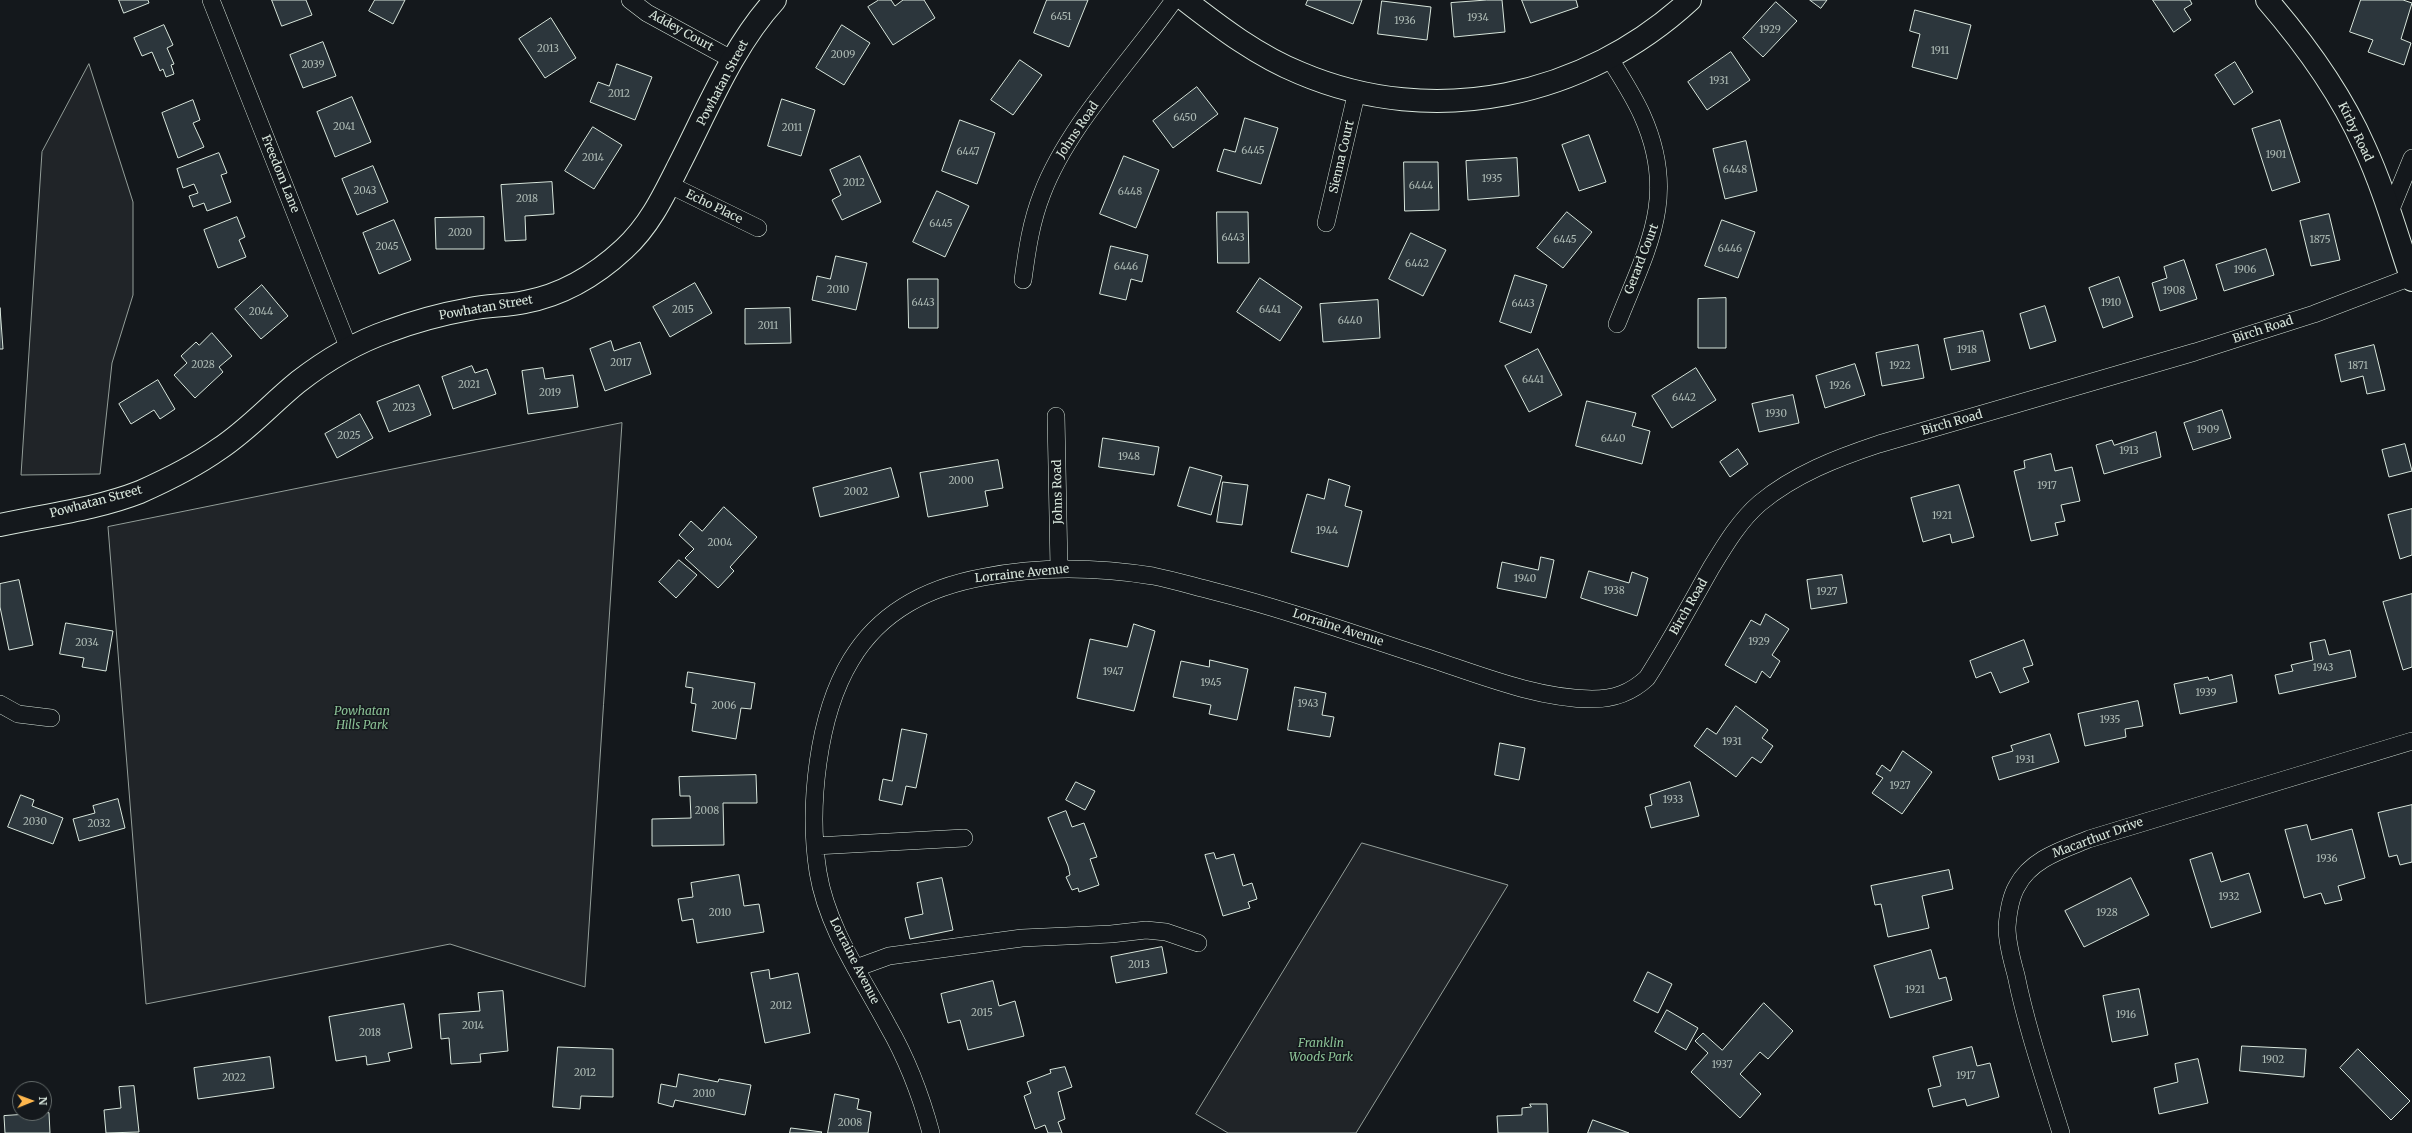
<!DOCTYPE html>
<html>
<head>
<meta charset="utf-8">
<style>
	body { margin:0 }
	#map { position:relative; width:2412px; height:1133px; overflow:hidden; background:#14181c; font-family:Merriweather,serif }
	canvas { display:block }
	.north { position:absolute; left:12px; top:1081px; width:40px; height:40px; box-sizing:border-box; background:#14181c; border:1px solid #626a69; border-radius:50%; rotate:89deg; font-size:11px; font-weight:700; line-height:16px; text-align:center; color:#d8e6dc }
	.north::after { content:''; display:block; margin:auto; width:14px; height:18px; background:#ffb74d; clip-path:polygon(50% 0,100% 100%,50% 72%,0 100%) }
</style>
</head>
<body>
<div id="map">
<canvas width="2412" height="1133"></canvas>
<div class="north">N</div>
</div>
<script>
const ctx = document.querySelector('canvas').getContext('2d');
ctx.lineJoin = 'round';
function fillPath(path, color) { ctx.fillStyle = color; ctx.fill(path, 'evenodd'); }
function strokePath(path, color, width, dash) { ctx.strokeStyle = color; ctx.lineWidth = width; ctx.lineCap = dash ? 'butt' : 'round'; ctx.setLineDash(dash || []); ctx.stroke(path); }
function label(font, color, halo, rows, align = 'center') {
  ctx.font = font + ' Merriweather,serif'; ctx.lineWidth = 3; ctx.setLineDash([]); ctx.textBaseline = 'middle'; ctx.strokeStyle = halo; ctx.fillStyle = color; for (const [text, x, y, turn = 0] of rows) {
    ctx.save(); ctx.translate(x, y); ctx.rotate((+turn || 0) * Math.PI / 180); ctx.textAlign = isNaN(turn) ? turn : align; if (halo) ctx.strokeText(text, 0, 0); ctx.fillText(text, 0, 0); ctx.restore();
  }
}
const green = new Path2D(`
	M89,64L133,202V295L112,363L100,474L21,475L42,152Z
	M622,423L585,987L450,944L146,1004L108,527Z
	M1362,843L1508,885L1356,1133H1228L1196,1114Z`);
fillPath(green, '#202428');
strokePath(green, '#939e99', 1);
const building = new Path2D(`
	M119,0H148L149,3L124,13Z
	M272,0H306L312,15L282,26Z
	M375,0H405L393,24L369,11Z
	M879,0H891L895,6L903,0H924L935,18L893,45L868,7Z
	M1047,0H1088L1069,47L1034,33Z
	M1308,0H1362L1353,24L1306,5Z
	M1487,0H1502L1505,32L1454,37L1451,3Z
	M1522,0H1576L1578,7L1531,23Z
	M1810,0H1827L1821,8Z
	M2153,0H2190L2192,4L2184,9L2191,20L2174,32Z
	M2361,0H2403L2412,3L2401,39L2411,43L2404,65L2368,52L2373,40L2350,32Z
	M1382,1L1431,7L1427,40L1378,34Z
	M1776,2L1797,21L1763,57L1743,38Z
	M1915,10L1971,25L1957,79L1912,67L1920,34L1910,31Z
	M551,18L576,58L545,78L519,39Z
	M164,25L173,45L167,48L174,64L171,65L174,74L166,77L163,69L160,71L152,52L142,56L134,38Z
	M842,25L870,43L844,85L816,68Z
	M323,42L336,76L303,88L290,55Z
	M1731,52L1750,80L1707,110L1688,82Z
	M1020,60L1042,75L1013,115L991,100Z
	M2235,62L2253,92L2234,105L2215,75Z
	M617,64L652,77L635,120L590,102L598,82L609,86Z
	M1197,87L1218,114L1173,148L1153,121Z
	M352,97L371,142L335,157L317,112Z
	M782,99L815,110L801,156L768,146Z
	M193,100L200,120L193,123L204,147L178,158L162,113Z
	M1245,118L1278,128L1261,184L1217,171L1224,149L1235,152Z
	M960,120L995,133L977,184L942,171Z
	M2280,120L2300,182L2272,191L2252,129Z
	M593,127L622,145L594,189L565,171Z
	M1589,135L1606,182L1579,191L1562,145Z
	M1746,141L1757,191L1725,199L1713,149Z
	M219,153L227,173L221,175L231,202L207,211L204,203L193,207L189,196L198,193L194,184L183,188L177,169Z
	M860,156L881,202L842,220L832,200L841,195L830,170Z
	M1124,156L1159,170L1136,228L1100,214Z
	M1517,158L1519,196L1468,200L1466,161Z
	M1404,162H1438L1439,210L1405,211Z
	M373,166L388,202L357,215L342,179Z
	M552,182L554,214L525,216L526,240L505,241L501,185Z
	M937,191L969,206L945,257L913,242Z
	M1217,212H1248L1249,263H1218Z
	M1567,212L1592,232L1563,268L1537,248Z
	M2329,214L2340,260L2311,266L2300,221Z
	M237,217L245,237L239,240L246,257L218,268L204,230Z
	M484,217V249H436L435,218Z
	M394,220L411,260L379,274L363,233Z
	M1722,220L1755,232L1738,278L1705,266Z
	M1411,233L1446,250L1423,296L1389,279Z
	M1111,246L1148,255L1142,282L1131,279L1126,300L1100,294Z
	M2266,249L2274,275L2224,291L2216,265Z
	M836,256L867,263L856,310L812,300L817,276L830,279Z
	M2184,260L2197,299L2160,311L2152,283L2167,278L2164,267Z
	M1515,275L1547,285L1531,333L1500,322Z
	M2119,277L2133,317L2103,328L2089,288Z
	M1260,278L1302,307L1280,341L1237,312Z
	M908,279H938V328H909Z
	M695,283L712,313L670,337L653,307Z
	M262,285L288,316L261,339L235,309Z
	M1726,298V348H1698V299Z
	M1378,300L1380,338L1323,342L1320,304Z
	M2045,306L2056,341L2030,349L2020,314Z
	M0,308L3,349H0Z
	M790,308L791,343L745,344V309Z
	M1983,331L1990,361L1951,370L1944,339Z
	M212,333L232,356L219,367L223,372L195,398L174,375L187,363L181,356L196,342L199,345Z
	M611,341L614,351L640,342L651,374L605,391L590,349Z
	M1918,345L1924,378L1882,386L1876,353Z
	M2374,345L2385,390L2367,394L2363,376L2341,382L2335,355Z
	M1538,349L1562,395L1529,412L1505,366Z
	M1855,364L1865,395L1825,408L1816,376Z
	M472,366L475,373L487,369L496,394L453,409L442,377Z
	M543,368L545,379L573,375L578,407L528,414L522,371Z
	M1696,368L1716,400L1672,428L1652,396Z
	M158,380L175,409L160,419L154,410L131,424L119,404Z
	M419,385L431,415L389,432L377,402Z
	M1793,395L1799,423L1759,432L1752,404Z
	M1587,401L1636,413L1632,426L1650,431L1642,464L1576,446Z
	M2222,410L2231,438L2193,450L2184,423Z
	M360,414L373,438L337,458L325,434Z
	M2156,432L2161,457L2104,474L2096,445L2112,440L2114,445Z
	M1103,438L1159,447L1154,475L1099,467Z
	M2405,444L2412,471L2389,477L2382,450Z
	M1738,449L1748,464L1730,477L1720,462Z
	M2051,454L2055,471L2072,467L2080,501L2061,505L2065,521L2055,523L2058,535L2031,541L2014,471L2025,468L2024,461Z
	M998,460L1003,488L985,491L988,506L928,517L920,473Z
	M1190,467L1222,476L1211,515L1178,506Z
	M891,468L899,497L820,517L813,488Z
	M1329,479L1350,486L1345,506L1362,511L1348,567L1291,552L1307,494L1324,499Z
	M1223,482L1248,485L1242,525L1217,522Z
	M1959,485L1974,537L1952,543L1950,534L1923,542L1911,498Z
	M724,507L757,537L730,567L734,571L718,588L685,558L694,549L679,535L691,521L702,531Z
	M2412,509V555L2400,559L2388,515Z
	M1541,557L1554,560L1546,598L1497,588L1502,562L1538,570Z
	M679,560L697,575L676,598L659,582Z
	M1589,571L1629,583L1632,572L1648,578L1637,616L1581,598Z
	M1842,575L1847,603L1811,609L1807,580Z
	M19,580L33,645L9,650L0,607V584Z
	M2412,594V667L2403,670L2383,602Z
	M1766,614L1789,629L1772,655L1780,661L1770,678L1762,671L1756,683L1725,665L1751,620L1760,625Z
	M66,623L113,631L106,671L82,667L84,658L60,654Z
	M1134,624L1155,631L1134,711L1077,698L1090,639L1127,647Z
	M2024,640L2033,665L2023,668L2029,682L2000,693L1991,672L1976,678L1970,661Z
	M2325,640L2329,655L2350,650L2356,677L2279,694L2275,675L2293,671L2291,665L2313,660L2310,643Z
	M1210,660L1248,669L1237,720L1209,714L1211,705L1173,697L1181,661L1209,667Z
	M688,672L755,683L751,709L741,708L736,739L692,731L696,704L691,703L693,688L686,687Z
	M2232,675L2237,702L2180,714L2174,684L2208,677L2209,680Z
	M1295,687L1326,693L1322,715L1334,717L1330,737L1288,730Z
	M2138,701L2143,726L2125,729L2126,737L2085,746L2078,714Z
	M1736,706L1768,730L1762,738L1773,746L1761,763L1752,757L1736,777L1694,746L1707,728L1716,734Z
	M902,729L927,734L916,788L906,786L902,805L879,800L883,779L892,781Z
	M2050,734L2059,762L1999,780L1992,757L2013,751L2011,746Z
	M1500,743L1525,748L1519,780L1495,775Z
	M1903,751L1932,772L1902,814L1872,793L1883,778L1876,774L1882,765L1890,771Z
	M756,775L757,803H723L724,845L652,846V819L691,818L690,796H680L679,777Z
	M1076,782L1095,791L1085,810L1066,800Z
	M1690,782L1699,816L1651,828L1645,807L1652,805L1650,795Z
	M21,795L34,800L32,806L63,818L53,844L8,827Z
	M118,799L125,828L79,841L73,819L95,813L93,806Z
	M2412,805V862L2400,865L2397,855L2389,857L2378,813Z
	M1066,811L1072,827L1084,823L1097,857L1090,859L1099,885L1079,892L1078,888L1072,890L1066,877L1070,875L1068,866L1048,818Z
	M2307,825L2311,840L2352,829L2365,878L2338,886L2342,900L2325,904L2321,893L2304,898L2285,830Z
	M1214,853L1216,859L1234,854L1243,886L1252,883L1257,899L1248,902L1250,908L1223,916L1205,855Z
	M2212,853L2221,882L2249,873L2261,912L2211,928L2190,860Z
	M1949,870L1953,889L1922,896L1929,928L1888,937L1881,904L1875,905L1871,886Z
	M739,875L744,906L759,904L764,932L697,943L693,919L682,921L678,899L693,897L691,883Z
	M942,878L953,930L910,939L905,918L923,914L917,883Z
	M2131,878L2149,915L2084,947L2065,911Z
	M1162,947L1167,973L1116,983L1111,957Z
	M1931,950L1939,979L1946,977L1952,1000L1890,1018L1874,966Z
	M769,970L770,979L798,973L810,1033L765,1043L751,973Z
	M1648,972L1672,984L1658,1013L1634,1001Z
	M993,981L999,1006L1015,1001L1024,1036L968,1050L960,1020L948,1023L941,994Z
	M2139,989L2148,1035L2112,1042L2103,996Z
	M503,991L508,1051L480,1054L481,1062L451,1064L449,1038L441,1039L439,1014L480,1011L478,993Z
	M1764,1003L1793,1031L1768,1059L1760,1052L1740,1074L1761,1094L1740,1118L1691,1072L1708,1053L1695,1041L1703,1033L1722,1050Z
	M404,1004L412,1048L388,1053L390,1061L367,1065L366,1056L336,1061L329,1017Z
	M1667,1010L1698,1028L1686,1050L1655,1032Z
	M2242,1046L2306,1049L2304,1077L2240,1071Z
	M558,1047L613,1049V1097L581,1096L580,1109L553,1107Z
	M1972,1047L1977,1066L1990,1063L1999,1097L1967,1106L1965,1099L1933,1107L1928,1089L1941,1086L1933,1057Z
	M2358,1049L2410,1101L2391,1120L2340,1068Z
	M270,1057L274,1088L198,1099L194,1068Z
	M2198,1059L2208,1103L2159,1114L2154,1088L2178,1082L2175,1064Z
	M1065,1067L1072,1087L1058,1092L1065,1119L1058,1122L1062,1133H1048L1045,1125L1035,1129L1024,1096L1031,1093L1027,1082L1051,1073L1050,1070Z
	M679,1074L718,1082L719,1079L751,1085L745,1115L675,1100L673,1107L658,1103L661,1084L676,1087Z
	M134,1086L139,1132L106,1133L104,1110L121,1108L119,1087Z
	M835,1094L859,1099L857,1109L871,1112L868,1133H828Z
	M1530,1104H1547L1548,1133H1498L1497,1116L1522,1115V1108L1531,1107Z
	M49,1113L50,1133H5L4,1116Z
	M1593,1120L1629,1133H1588Z
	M791,1128L822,1132L821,1133H790Z`);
fillPath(building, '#2c363c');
strokePath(building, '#d8e6dc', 1);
const street = new Path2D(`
	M211,0L349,349
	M630,0L647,13L733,60
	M1610,59C1621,77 1633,95 1642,115C1679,197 1647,248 1617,324
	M670,185L758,228
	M2389,214L2412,158
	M1326,223L1357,91
	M1023,280C1027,250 1031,222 1042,194C1068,125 1132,60 1174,0
	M1056,416L1059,568
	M0,704L18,714L51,718
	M815,846L964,838
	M856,968L889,956L1022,938L1111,934L1146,930L1166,932L1198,943
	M931,1133C921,1096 907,1059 888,1026C862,977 827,928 818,872C808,808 817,716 851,660C881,610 929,587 984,577C1040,566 1097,567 1153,576C1173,580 1193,586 1213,591C1288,610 1360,636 1434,660C1482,676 1540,699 1592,699C1614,699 1631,693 1647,678C1670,642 1690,605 1711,568C1725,545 1740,520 1760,503C1795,474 1837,458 1879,444L2195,352L2314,314L2411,277
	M2061,1133C2045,1081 2027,1029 2016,975C2012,960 2007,944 2007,927C2008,914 2010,898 2017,886C2031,859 2062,850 2089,839L2412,741`);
const secondary = new Path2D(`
	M1185,0C1221,28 1258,56 1300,73C1434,130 1585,97 1690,0
	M2267,0C2305,44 2340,92 2364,146C2384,189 2397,236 2412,280
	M0,525C46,515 97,509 140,492C167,480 195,466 219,449C248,430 271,404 298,382C325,361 357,342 389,331C416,321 442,314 470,309C488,305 507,306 525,302C562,295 596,275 624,249C649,226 663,197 678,167C707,111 732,47 775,0`);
strokePath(street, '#d8e6dc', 18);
strokePath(secondary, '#d8e6dc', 24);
strokePath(street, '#14181c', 17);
strokePath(secondary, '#14181c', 22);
label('10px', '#adbab4', null, [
	["6451",1061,17],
	["1934",1478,18],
	["1936",1405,21],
	["1929",1770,30],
	["2013",548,49],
	["1911",1940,51],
	["2009",843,55],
	["2039",313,65],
	["1931",1719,81],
	["2012",619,94],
	["6450",1185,118],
	["2041",344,127],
	["2011",792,128],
	["6445",1253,151],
	["6447",968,152],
	["1901",2276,155],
	["2014",593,158],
	["6448",1735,170],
	["1935",1492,179],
	["2012",854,183],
	["6444",1421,186],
	["2043",365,191],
	["6448",1130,192],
	["2018",527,199],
	["6445",941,224],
	["2020",460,233],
	["6443",1233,238],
	["6445",1565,240],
	["1875",2320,240],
	["2045",387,247],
	["6446",1730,249],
	["6442",1417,264],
	["6446",1126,267],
	["1906",2245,270],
	["2010",838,290],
	["1908",2174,291],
	["6443",923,303],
	["1910",2111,303],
	["6443",1523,304],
	["2015",683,310],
	["6441",1270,310],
	["2044",261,312],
	["6440",1350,321],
	["2011",768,326],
	["1918",1967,350],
	["2017",621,363],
	["2028",203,365],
	["1922",1900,366],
	["1871",2358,366],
	["6441",1533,380],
	["2021",469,385],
	["1926",1840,386],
	["2019",550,393],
	["6442",1684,398],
	["2023",404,408],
	["1930",1776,414],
	["1909",2208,430],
	["2025",349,436],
	["6440",1613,439],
	["1913",2129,451],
	["1948",1129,457],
	["2000",961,481],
	["1917",2047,486],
	["2002",856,492],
	["1921",1942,516],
	["1944",1327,531],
	["2004",720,543],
	["1940",1525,579],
	["1938",1614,591],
	["1927",1827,592],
	["1929",1759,642],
	["2034",87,643],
	["1943",2323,668],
	["1947",1113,672],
	["1945",1211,683],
	["1939",2206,693],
	["1943",1308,704],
	["2006",724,706],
	["1935",2110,720],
	["1931",1732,742],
	["1931",2025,760],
	["1927",1900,786],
	["1933",1673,800],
	["2008",707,811],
	["2030",35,822],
	["2032",99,824],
	["1936",2327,859],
	["1932",2229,897],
	["2010",720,913],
	["1928",2107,913],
	["2013",1139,965],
	["1921",1915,990],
	["2012",781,1006],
	["2015",982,1013],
	["1916",2126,1015],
	["2014",473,1026],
	["2018",370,1033],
	["1902",2273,1060],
	["1937",1722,1065],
	["2012",585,1073],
	["1917",1966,1076],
	["2022",234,1078],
	["2010",704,1094],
	["2008",850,1123]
]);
label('12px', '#d8e6dc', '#14181c', [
	["Addey Court",681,31,29],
	["Powhatan Street",723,83,-62],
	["Johns Road",1078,130,-56],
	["Kirby Road",2355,132,64],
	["Sienna Court",1342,157,-77],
	["Freedom Lane",280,174,68],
	["Echo Place",714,207,26],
	["Gerard Court",1642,259,-69],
	["Powhatan Street",486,308,-10],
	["Birch Road",2263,330,-18],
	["Birch Road",1952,423,-16],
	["Johns Road",1058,492,-91],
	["Powhatan Street",96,502,-15],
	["Lorraine Avenue",1022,574,-6],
	["Birch Road",1689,607,-60],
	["Lorraine Avenue",1338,628,18],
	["Macarthur Drive",2098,838,-20],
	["Lorraine Avenue",854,961,63]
]);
label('italic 12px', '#8ac095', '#14181c', [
	["Powhatan",362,712],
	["Hills Park",362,726],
	["Franklin",1321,1044],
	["Woods Park",1321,1058]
]);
</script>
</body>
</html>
